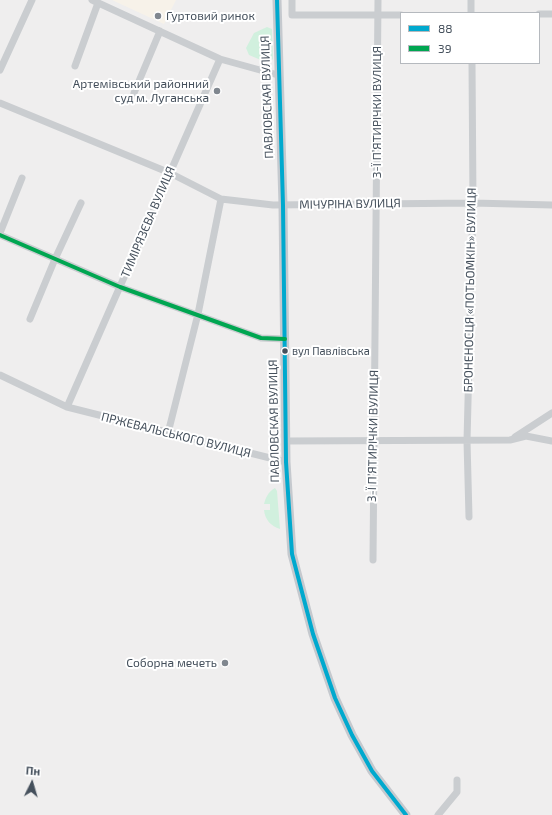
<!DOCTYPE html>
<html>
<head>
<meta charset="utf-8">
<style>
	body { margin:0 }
	#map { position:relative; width:552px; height:815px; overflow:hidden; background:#efeeee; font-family:"Exo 2",sans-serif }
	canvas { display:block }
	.legend { position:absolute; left:400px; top:12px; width:140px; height:52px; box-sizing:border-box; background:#fff; border:1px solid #b5b9be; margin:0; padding:5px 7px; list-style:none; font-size:12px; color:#45505c }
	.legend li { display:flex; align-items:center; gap:8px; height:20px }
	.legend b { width:20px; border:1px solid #b5b9be }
	.north { position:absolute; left:12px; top:763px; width:40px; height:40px; -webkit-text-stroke:3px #fff; paint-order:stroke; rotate:5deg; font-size:11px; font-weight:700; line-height:16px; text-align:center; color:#45505c }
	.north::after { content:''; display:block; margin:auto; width:14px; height:18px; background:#45505c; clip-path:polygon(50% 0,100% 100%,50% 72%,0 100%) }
</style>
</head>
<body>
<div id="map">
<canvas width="552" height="815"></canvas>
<ul class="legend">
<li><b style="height:5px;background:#00a9ce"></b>88</li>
<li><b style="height:5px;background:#00a651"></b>39</li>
</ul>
<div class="north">Пн</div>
</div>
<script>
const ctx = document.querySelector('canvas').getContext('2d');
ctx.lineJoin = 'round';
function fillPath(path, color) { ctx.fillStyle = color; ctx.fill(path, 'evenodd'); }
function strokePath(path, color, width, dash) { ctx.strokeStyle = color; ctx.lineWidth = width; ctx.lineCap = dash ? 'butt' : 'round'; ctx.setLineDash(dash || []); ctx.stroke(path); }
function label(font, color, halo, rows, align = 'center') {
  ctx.font = font + ' "Exo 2",sans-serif'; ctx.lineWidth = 4; ctx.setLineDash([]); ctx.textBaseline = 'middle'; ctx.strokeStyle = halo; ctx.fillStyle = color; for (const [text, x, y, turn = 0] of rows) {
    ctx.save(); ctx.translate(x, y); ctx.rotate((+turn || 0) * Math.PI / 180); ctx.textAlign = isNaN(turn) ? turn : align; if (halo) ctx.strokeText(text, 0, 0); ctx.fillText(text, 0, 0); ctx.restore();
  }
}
fillPath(new Path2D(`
	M112,0H176L164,24Z`), '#f7f2e9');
fillPath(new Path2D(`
	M267,27L272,29L273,59L268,63L249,55L246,48L254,33Z
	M275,488L277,491L280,529C271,526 265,520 264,510H270V504H264C266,497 268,492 275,488Z`), '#d1f0de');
strokePath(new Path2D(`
	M92,0L220,59L278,75
	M292,0V15H401
	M471,13V0
	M539,14H552
	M75,66L98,3
	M0,70L32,0
	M134,93L160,31
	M0,103L170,173L221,199L273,205L473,203L552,205
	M0,233L22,178
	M0,235L120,287L261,338L285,339
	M30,319L55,259L81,203
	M0,375L67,407L286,462
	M67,407L220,59
	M168,433L198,314L221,199
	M515,437L552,413
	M286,441L510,440L526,436L552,441
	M469,517L467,441L473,203L472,63
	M373,560L378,0
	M438,815L457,792V780`), '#cacdd0', 7);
strokePath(new Path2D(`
	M277,0L283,205L286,462L292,554L313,634L335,698L352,735L372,771L406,815`), '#c5c9ce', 9);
strokePath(new Path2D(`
	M277,0L283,205L286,462L292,554L313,634L335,698L352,735L372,771L406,815`), '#00a9ce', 4);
strokePath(new Path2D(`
	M0,235L120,287L261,338L285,339`), '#00a651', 4);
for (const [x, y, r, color] of [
	[158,16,4,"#80878f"],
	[217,91,4,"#80878f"],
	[285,351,3.5,"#45505c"],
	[225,663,4,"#80878f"]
]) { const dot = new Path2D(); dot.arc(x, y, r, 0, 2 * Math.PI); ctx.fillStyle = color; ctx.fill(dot); strokePath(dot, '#fff', 1.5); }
label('11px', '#45505c', '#fff', [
	["вул Павлівська",292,351]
], 'left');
label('12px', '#45505c', '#fff', [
	["Гуртовий ринок",166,16,"left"],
	["Артемівський районний",209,84],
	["суд м. Луганська",209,98],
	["Соборна мечеть",217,663]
], 'right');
label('12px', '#45505c', '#fff', [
	["ПАВЛОВСКАЯ ВУЛИЦЯ",267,97,-92],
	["3-Ї П’ЯТИРІЧКИ ВУЛИЦЯ",377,112,-90],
	["МІЧУРІНА ВУЛИЦЯ",350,204,-1],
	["ТИМІРЯЗЄВА ВУЛИЦЯ",148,222,-67],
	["БРОНЕНОСЦЯ «ПОТЬОМКІН» ВУЛИЦЯ",470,290,-89],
	["ПАВЛОВСКАЯ ВУЛИЦЯ",274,421,-91],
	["ПРЖЕВАЛЬСЬКОГО ВУЛИЦЯ",176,435,14],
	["3-Ї П’ЯТИРІЧКИ ВУЛИЦЯ",373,436,-89]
]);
</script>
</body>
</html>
